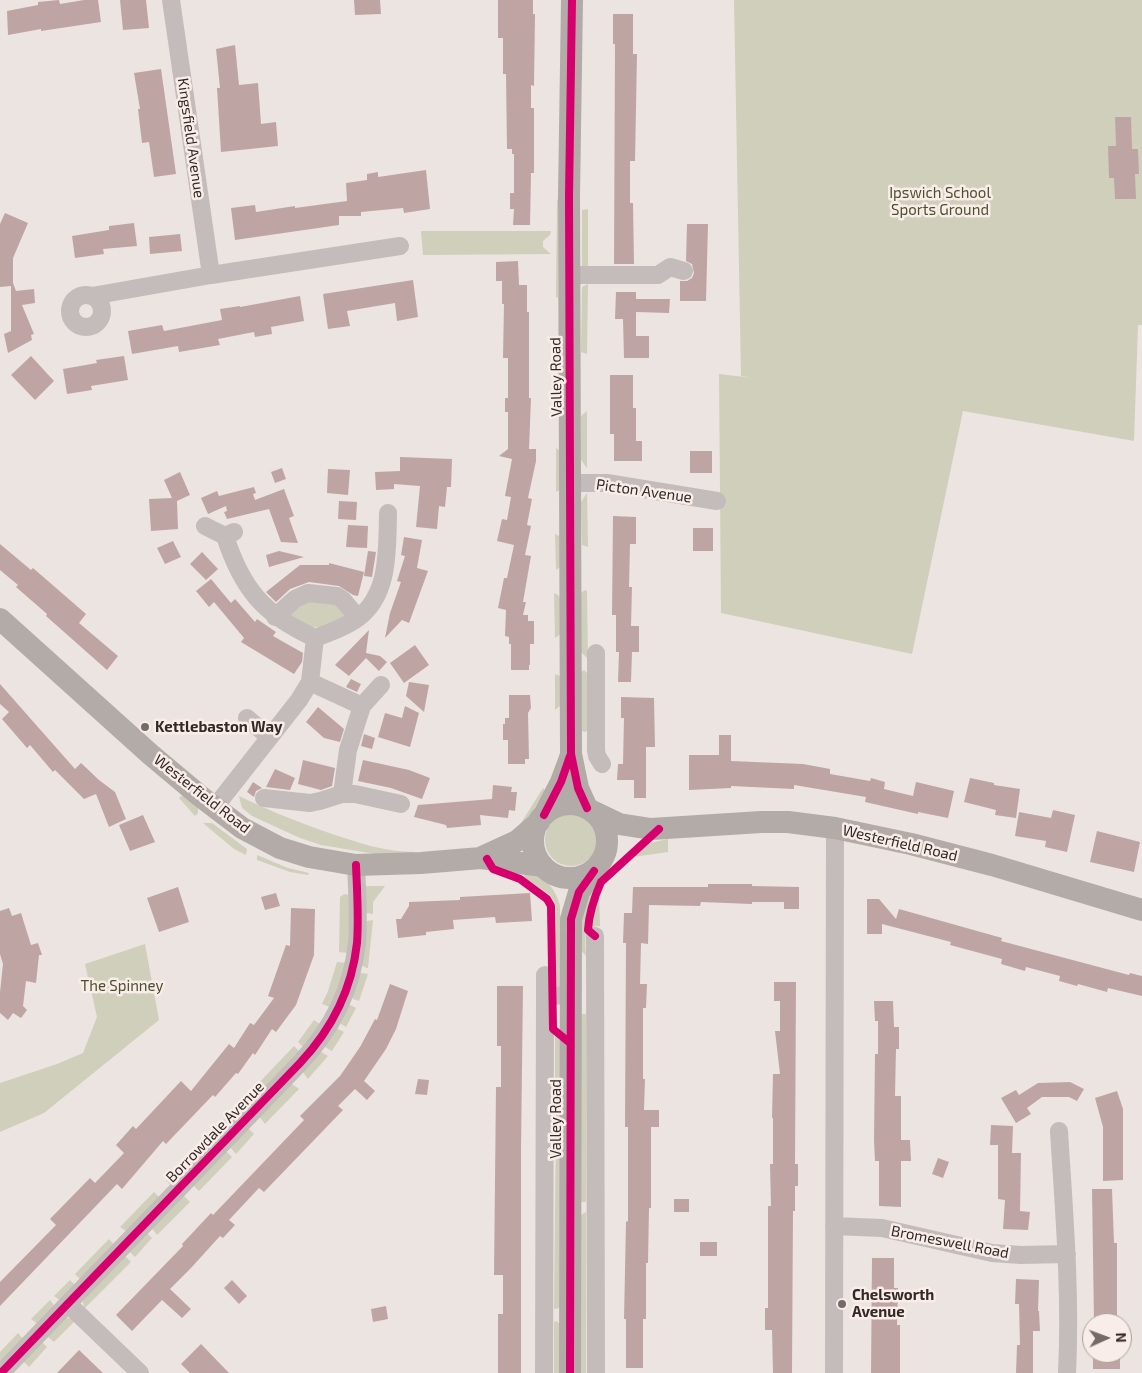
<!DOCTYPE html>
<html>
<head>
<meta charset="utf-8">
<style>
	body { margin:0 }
	#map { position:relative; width:1142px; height:1373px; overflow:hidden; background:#ece4e0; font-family:"Exo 2",sans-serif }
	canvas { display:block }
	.north { position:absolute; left:1082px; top:1313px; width:50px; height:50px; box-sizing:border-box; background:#f8ede8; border:1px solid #aa9f9b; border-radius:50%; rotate:88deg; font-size:14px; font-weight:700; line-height:20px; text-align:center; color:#352928 }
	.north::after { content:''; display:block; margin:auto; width:18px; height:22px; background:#756a68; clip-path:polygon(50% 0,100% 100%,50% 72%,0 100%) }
</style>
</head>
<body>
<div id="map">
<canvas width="1142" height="1373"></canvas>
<div class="north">N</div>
</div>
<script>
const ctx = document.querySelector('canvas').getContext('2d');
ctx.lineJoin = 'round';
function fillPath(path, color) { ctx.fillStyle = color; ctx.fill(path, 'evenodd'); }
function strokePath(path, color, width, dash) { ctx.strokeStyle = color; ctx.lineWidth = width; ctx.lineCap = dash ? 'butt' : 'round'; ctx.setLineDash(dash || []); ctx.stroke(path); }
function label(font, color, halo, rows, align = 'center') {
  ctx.font = font + ' "Exo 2",sans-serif'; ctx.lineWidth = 5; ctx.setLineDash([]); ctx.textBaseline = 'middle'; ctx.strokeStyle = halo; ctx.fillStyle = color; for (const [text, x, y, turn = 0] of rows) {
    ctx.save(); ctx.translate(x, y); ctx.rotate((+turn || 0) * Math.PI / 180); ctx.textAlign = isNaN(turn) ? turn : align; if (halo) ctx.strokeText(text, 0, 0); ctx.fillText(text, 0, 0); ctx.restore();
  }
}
fillPath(new Path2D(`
	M734,0H1142V325H1138L1134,441L963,411L912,654L721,613L719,374L753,378L741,376Z
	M558,199V298L556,297L557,200Z
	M588,209V271L582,267V210Z
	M421,231H551L550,235L543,241V247L551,254L423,255Z
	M588,284L587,354L581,352L582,287Z
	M587,411V468L581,460V416Z
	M556,448L561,452V489L556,492Z
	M587,493L588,547L582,545L581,502Z
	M555,534L561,537L560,567L556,570Z
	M585,590L587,591L588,659L581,652V593Z
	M554,593L558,595L561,600V634L555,638Z
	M321,596L347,609L345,619C315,630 312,632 286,612Z
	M584,670L588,674V730L585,732L582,731L581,672Z
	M555,674L560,676L561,705L555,710Z
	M543,788L546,792L519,831H516Z
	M181,796H184L198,807V813L195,816L179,798Z
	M239,796C270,811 300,823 332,834C359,843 386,852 415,852V855L375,854L321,845L300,838L252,816L242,808Z
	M545 840a26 26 0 1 1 52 0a26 26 0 1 1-52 0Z
	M203,823H212L247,849L246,855L234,849Z
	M668,839V852L633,857L650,843Z
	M257,855L288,868L309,873L308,875L290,872L257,860Z
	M523,871C543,875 555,886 560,906V991L555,990L556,906L551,896L525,878Z
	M365,886H385L373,902V914L366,913Z
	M593,892C587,914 584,934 586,956L580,949V932L584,904Z
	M344,894L350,895L351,922L348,953L339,952L340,897Z
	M599,894L600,926L591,927L596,903Z
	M373,920L368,968H367L359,964L363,926L367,921Z
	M145,944L159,1020L44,1113L0,1132V1083L57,1064L83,1053L97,1017L85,964Z
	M337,962L347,963L330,1007L322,1004L328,991Z
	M361,973L368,974L359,1001L353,999L351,994L358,974Z
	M348,1004L356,1008L346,1027L338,1022Z
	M581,1014H586V1202H581Z
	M314,1020L321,1025L307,1047L302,1046L298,1042Z
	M336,1028L344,1032L332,1051L325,1047L324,1044Z
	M555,1035L560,1040V1098L555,1099Z
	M294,1046L299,1051L300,1055L262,1092L255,1087Z
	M321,1052L328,1056L308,1079L302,1071L318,1053Z
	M289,1082L299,1089L265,1124L259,1116Z
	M243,1099L249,1108L216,1138L211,1133Z
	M561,1112L560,1308L554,1309L556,1115Z
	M248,1128L254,1134L236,1154L230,1147Z
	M207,1137L213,1143L195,1160L190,1155Z
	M225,1150L232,1157L199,1191L192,1184Z
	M185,1159L191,1165L171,1185L166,1180Z
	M154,1192L160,1198L126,1231L120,1227Z
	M182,1194L190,1202L157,1235L151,1227Z
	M586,1212V1373H581V1215Z
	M144,1234H148L152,1238L135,1257L128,1250Z
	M109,1239L115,1246L80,1279L75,1274Z
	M123,1254L131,1262L84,1309L83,1302L85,1295Z
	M70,1280L75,1285L61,1301L54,1296Z
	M50,1300L56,1308L39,1325L31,1319Z
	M65,1318L77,1319L54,1342L48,1337V1334Z
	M556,1321L560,1324V1373H554V1322Z
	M18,1333L23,1339L0,1366V1352Z
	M42,1342L47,1347L29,1367L22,1360Z`), '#d0cfbb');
fillPath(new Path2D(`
	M59,0L60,4L84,0H98L101,22L41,31V29L8,35L7,11L38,5V2Z
	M120,0H146L149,28L123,30Z
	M354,0H380L381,14L355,15Z
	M498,0H533V14H535L534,86L531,85V108H534V173H531L530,225H513L514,209H510V193H514V154H512V149H507L506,74H503V38H498Z
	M613,14H633V54H637L635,161H630V203H633L634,264H614L615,44H613Z
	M235,45L239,85L258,83L261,124L276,122L278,146L221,152L217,88H220L216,49Z
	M161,69L176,174L154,177L149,142L142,143L138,109H140L134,73Z
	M1115,117H1131L1132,149H1138L1139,174H1135L1136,199H1115L1114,178H1109L1108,146H1116Z
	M426,170L430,209L404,213L403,208L361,212V216H339V225L235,240L231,208L255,205L256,212L295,206V208L347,201L346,183L367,180V174L378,172V177Z
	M5,213L28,223L13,258V283L16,291L34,289L35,303L22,305L34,334L31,335L32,340L8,353L4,334L11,331V286L0,287V224Z
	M134,223L137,246L103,249L104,254L75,258L72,236L109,230V226Z
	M687,224H708L706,301H680V281H687L692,278L694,273L692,264L686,261Z
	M180,234L182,251L150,254L149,237Z
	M518,261L519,285H527V312H529V398H531L529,449H536V461L528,498L532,499L527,525L531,526L525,555L531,556L523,602H526L523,615H528V621H534V644H530V665H529V670H511V644H509V637L505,636L506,610L498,608L504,578H507L514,545L497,541L502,519L507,520L511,497L505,496L512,459L499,456L508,449V412H505V398H508V358H503L504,304H502V281H496V262Z
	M413,280L418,317L397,321L395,303L347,311L350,326L328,329L323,294Z
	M616,292H636V299H670L669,313L636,312V336H649V358H624L623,319H615Z
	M300,296L304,321L271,327L272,334L255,337L254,332L218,339L220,345L179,352L178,346L132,354L128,331L162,325L164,331L222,320L220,309L240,306V307Z
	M31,356L54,381L35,400L11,375Z
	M124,356L128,380L91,386L92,390L67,394L63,369L97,363L96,360Z
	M610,375H633V408H636V441H642V461H614V434H610Z
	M690,451H712V473H690Z
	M400,457L452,459L451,487H447L445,507L439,506L437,529L416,527L420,486L394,484V489L376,490L375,472L400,471Z
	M282,468L286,479L275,483L271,472Z
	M328,469L350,470L348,495L327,493Z
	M180,472L190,495L177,501L178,529L151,531L149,499L172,498L164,480Z
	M254,487L256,493L253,494L255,500L284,489L294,516L289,518L298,543L281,542L269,509L227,519L224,512L227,511L226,506L208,514L201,498L217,491L219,496Z
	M339,501L357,502L356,520L338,519Z
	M613,516L636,517V544H630L629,587H632L631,626H639V652H632L631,682H618L619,652H616V615H612Z
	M348,525L368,526L367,548L346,547Z
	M693,528H713V551H693Z
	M404,537L422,540L417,568L428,571L409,623L402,620L385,638L390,613L401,582L397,581L405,556L401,555Z
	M173,541L181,557L165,564L157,548Z
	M0,544L31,570L33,568L86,614L79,623L118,656L107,670L46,616L47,614L16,587L18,585L0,570Z
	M279,551L304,557L269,567L266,555Z
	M368,551L376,552L372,577L364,576Z
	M202,552L218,569L206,580L190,564Z
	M329,563L364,572L358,596L353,595L339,586L309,582L290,589L276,602L266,592L300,565H329Z
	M211,579L231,603L235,599L255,622L257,619L276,632L273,636L303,653L302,662L294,674L241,642L244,638L214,602L209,607L196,591Z
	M369,630L366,653L380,656L387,662L379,671L366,658L349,676L335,665Z
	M415,645L429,665L404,683L390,663Z
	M351,679L361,684L357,692L346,687Z
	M409,682L429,685L424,712L406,696Z
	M0,684L75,769L81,763L99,780L115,792L126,819L109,827L96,794L84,799L55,770L53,772L30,745L27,748L2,719L9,712L0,704Z
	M509,695H530L531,708L528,713L529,759H525V764H508V740H503V724H505V718H509Z
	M621,697L654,698L655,747H646V798H634V780H617L618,764H623L624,718H621Z
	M405,706L419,713L410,747L378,737L385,713L402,718Z
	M318,707L344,729L340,742L324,738L306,722Z
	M364,734L375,738L372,749L361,746Z
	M719,735H731V761L803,764L830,769V774L870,781L871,778L885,782L884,789L913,796L916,782L954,791L948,818L918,812V814L865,802L866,797L794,785V789L731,786V788L689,790V755H719Z
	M303,760L335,768L332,786L321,790L298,784Z
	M363,760L409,770L430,778L422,799L391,788L358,781Z
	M275,769L295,778L290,790L266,787Z
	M970,778L994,783V785L1020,789L1016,818L995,815L996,810L964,802Z
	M253,782L262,788L256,791L254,797L247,792Z
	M493,785L512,787L511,792H517L515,811L509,810L508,818L480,815L481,825L447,828L446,825L414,817L418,805L492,799Z
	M1053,810L1075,815L1067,852L1045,847L1046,841L1015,836L1019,812L1051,818Z
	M143,815L155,842L130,851L119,825Z
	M1097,831L1140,842L1134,872L1090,862Z
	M708,884H752V886L799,887V909H784V902H752V904L701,902L700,906L649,905L648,944L641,943L640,984H647L646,1008H643V1079H645L644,1110H659V1127H651V1208H649L648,1263H646V1319H643V1368H626V1319H624L626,1222L628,1221V1127H625L626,943H623L624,913H632L633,887H708Z
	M178,887L189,922L159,932L147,898Z
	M276,893L280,906L265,910L261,897Z
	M530,893L532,921L496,923L495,917L453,920L454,929L426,932V935L398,938L396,919H401L409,906V902L460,900V897Z
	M867,899H879L896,919L899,909L1002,938L1001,941L1129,975L1130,973L1142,976V996L1108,988L1107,992L1078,984L1077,986L1059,981L1060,976L1026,967L1025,971L1001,964L1002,959L950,945L951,942L882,924V934H867Z
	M9,908L12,916L21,913L31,945L38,943L42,955H39L36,983L26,981L23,1006L27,1010L21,1018L13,1013L8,1020L0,1013V992L3,964L0,954V911Z
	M291,908L315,909L314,955L296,1005L276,1032L272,1029L255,1055L253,1053L238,1074L236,1073L215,1097L213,1095L166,1144L163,1141L122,1189L117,1184L0,1306V1282L56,1225L50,1219L90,1178L95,1183L124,1153L116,1145L133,1126L136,1129L181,1081L191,1091L229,1044L234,1048L250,1023L254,1025L274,998L268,996L286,945L290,946Z
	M774,982H796L795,1164H798V1186H795V1211H793L792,1373H773L772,1330H765V1308H768V1206H771L770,1164H773V1118H772L773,1074H780L775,1031H780V1001H774Z
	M390,984L408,991L396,1029L386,1049L364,1081L375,1091L367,1100L355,1089L338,1106L343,1110L264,1192L259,1188L229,1220L235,1225L223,1238L220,1236L191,1268L170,1289L191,1309L182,1318L162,1300L132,1331L116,1315L183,1246L182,1244L211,1213L213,1215L304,1120L300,1116L340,1076L360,1047L375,1019L377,1020Z
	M497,986H523L521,1149V1373H498V1314H503V1275H494L496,1087H501V1046H497Z
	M874,1001H893L894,1027H899V1049H896L895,1096H901V1140H910L911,1161H901V1207L879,1206V1161H875L874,1140L875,1054H878V1021H875Z
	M418,1079L429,1080L427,1095L415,1094Z
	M1070,1082L1084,1089L1077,1101L1069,1097H1042L1027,1108L1031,1114L1016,1123L1001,1098L1016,1090L1019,1095L1038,1083Z
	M1117,1091L1123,1109V1180L1103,1181V1127L1095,1098Z
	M991,1125L1013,1126L1012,1153H1021L1020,1211L1030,1212L1028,1230L1003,1229L1005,1200L998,1199V1145H990Z
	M938,1158L949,1162L943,1178L932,1174Z
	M1092,1189H1112L1114,1243H1117V1323H1094Z
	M674,1199H689V1212H674Z
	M700,1242H717V1256H700Z
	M872,1258H894V1288H898L897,1325H900V1373H871Z
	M1016,1279L1039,1280L1038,1311H1039L1040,1331H1033V1373H1016L1017,1345H1020L1019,1304H1015Z
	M232,1280L247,1296L239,1304L224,1288Z
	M386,1306L388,1319L373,1322L371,1309Z
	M201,1344L229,1373H190L181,1364Z
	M79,1350L103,1373H57Z
	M1093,1353H1120V1369H1093Z`), '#bea5a3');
strokePath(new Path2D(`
	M171,0L211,275
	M570,275H658L670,267L684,271
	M70 311a16 16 0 1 1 32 0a16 16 0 1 1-32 0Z
	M92,296L211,275L400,246
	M571,483H607L717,501
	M205,526L225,536L234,532
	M225,536C242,589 264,615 315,638C329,633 343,628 355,620C390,597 387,550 388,513
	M275,617L295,599L308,593L337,596L343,600L358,618
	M596,653V750L597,756L602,764
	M310,682L362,706L348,750L342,794
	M362,706L381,685
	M247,718L269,737
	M264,798L310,803L320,801L342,794H355L401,804
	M215,807L299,700L310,682L315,638
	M595,936L596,1373
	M545,975V996
	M1059,1131C1064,1212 1071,1292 1067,1373
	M834,1226L882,1228L992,1253L1021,1255L1067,1254
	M68,1304L140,1373
	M1,1373L300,1063C331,1030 352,989 357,943C359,917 357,891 356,865
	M544,1373L545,996L570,995
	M834,1373L835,828`), '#c4bcba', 18);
strokePath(new Path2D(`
	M572,0L569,196L571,754L578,788L587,808
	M0,619L150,754L200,796L242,828L280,848L309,857L356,865L421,863L481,858L543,866
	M533 841a37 37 0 1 1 74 0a37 37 0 1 1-74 0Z
	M594,812L619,824L651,829L761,822H788L835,828L911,844L992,865L1142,910
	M544,815L561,782L571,755
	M482,857L517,841L539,822
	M570,1373L571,919L579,892L594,871`), '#b3aba8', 22);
strokePath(new Path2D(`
	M572,0L569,196L571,754L578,788L587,808
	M544,815L561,782L570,756
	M487,859L493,869L520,879L547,899L551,906L553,1029L570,1043
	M595,936L588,930C589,913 594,898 601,882L659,829
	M1,1373L300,1063C331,1030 352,989 357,943C359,917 357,891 356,865
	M570,1373L571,919L579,892L594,871`), '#d6006c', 8);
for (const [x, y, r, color] of [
	[145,727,5,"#756a68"],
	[842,1304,5,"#756a68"]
]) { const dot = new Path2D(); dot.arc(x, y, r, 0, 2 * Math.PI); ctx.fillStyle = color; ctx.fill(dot); strokePath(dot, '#f8ede8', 2); }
label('15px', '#352928', '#f8ede8', [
	["Kingsfield Avenue",191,138,82],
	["Valley Road",556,377,-91],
	["Picton Avenue",644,491,8],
	["Westerfield Road",202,794,38],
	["Westerfield Road",900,843,13],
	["Valley Road",556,1119,-90],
	["Borrowdale Avenue",215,1132,-46],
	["Bromeswell Road",950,1242,11]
]);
label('15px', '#4b512e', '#f8ede8', [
	["Ipswich School",940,193],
	["Sports Ground",940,210],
	["The Spinney",122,986]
]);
label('bold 15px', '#352928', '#f8ede8', [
	["Kettlebaston Way",155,727],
	["Chelsworth",852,1295],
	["Avenue",852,1312]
], 'left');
</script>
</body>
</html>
